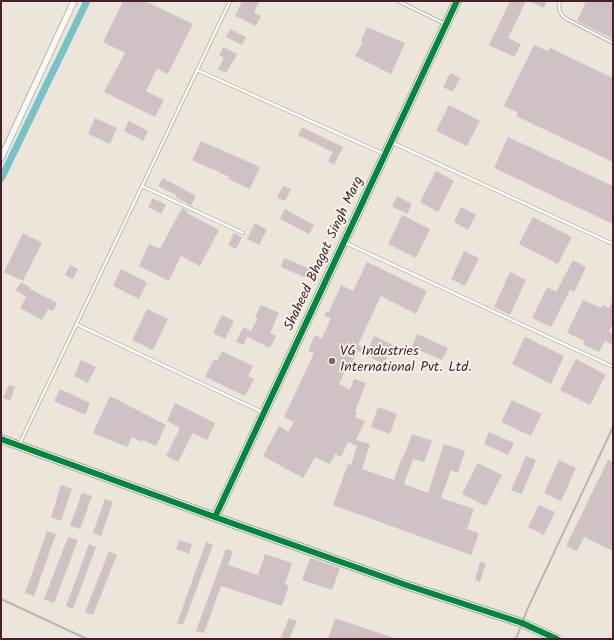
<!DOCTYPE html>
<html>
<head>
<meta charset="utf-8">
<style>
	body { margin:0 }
	#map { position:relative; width:614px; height:640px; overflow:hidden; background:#ebe6d9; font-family:Kalam,sans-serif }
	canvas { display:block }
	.frame { position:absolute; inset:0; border:2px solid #4a1f2b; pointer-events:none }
</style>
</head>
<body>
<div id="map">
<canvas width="614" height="640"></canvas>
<div class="frame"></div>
</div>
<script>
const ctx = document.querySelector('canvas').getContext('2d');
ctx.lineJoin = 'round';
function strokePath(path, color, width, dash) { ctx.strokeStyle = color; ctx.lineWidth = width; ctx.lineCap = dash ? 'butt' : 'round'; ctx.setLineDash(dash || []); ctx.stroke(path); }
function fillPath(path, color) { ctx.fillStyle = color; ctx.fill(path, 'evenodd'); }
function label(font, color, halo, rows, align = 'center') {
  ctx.font = font + ' Kalam,sans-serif'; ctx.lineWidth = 3.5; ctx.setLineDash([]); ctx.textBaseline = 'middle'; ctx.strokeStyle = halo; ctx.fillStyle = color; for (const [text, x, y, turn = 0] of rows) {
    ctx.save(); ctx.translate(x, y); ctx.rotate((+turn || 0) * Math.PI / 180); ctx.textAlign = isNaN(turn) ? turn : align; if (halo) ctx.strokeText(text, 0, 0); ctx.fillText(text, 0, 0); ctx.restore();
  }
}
strokePath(new Path2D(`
	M1,179L87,1`), '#77c1c9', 7);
fillPath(new Path2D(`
	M123,1H145L193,24L168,74L157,69L146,91L164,100L155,117L104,92L125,53L103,42Z
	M242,1H260L254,12L261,16L256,26L235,16Z
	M510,1H526L508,38L521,44L514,57L489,45Z
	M529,1H547L544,8Z
	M586,1H613V39L577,21Z
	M367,27L405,43L391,74L355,56L363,42L361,41Z
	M230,29L246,37L242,45L226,37Z
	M534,45L548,51L550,48L613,78V162L516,116L518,113L504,106Z
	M223,47L237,54L233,62H232L226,73L218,69L224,58L219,55Z
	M450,73L460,78L453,92L443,87Z
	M449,105L480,121L467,146L436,131Z
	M95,118L117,128L110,144L88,134Z
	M129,121L148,131L143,141L124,131Z
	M302,127L343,147L334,165L328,161L333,152L298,135Z
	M508,137L613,186V224L494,168Z
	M201,141L260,167L250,189L228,179L229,177L211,168V169L192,160Z
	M436,171L454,181L438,212L420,202Z
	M163,178L196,196L191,206L176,197V195L158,186Z
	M283,186L291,189L285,201L277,198Z
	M397,196L412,204L407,214L392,206Z
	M153,198L166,205L161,214L148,207Z
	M461,207L476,215L468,230L454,222Z
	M182,208L188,211L187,213L219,230L200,266L181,256L169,281L139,266L149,244L160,249Z
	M285,209L314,225L309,234L280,219Z
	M402,215L430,229L416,258L388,244Z
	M533,217L572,237L558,264L519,244Z
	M255,223L267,230L259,245L247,239Z
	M23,233L42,243L23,281L4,272Z
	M234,233L242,237L236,249L228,245Z
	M464,251L479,258L465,286L451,279Z
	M284,258L310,269L306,278L281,267Z
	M573,260L586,267L574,292L570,290L551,327L532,318L547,287L556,292Z
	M367,262L427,291L416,314L381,296L358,345L368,350L374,336L393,345L384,364L358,351L349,370L346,368L339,384L350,390L354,379L366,383L355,412L357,413L355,417L365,421L356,440L370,444L362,469L394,480L402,457L403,458L412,434L432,441L424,462L413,459L404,484L428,493L444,444L465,451L458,473L451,470L441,498L474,509L467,529L479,533L471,555L333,505L348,464L351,465L357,446L348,442L341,457L335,454L330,464L315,457L303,478L263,456L279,426L288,432L294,422L284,417L314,353L308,351L315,335L322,338L331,318L324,316L327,311L329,312L341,285L353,291Z
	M70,265L78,269L73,279L65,275Z
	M121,269L147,282L139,299L113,286Z
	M510,272L526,280L510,315L494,307Z
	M21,282L31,288L30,289L57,303L53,311L48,309L42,320L20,308L26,297L16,290Z
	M583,300L601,308L602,305L609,308L613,301V323L609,332L613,334V345L605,341L599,352L583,344L585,341L567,333Z
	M261,305L279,313L270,333L276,336L270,348L247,337L244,345L236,342L243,327L251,331L258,318L255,317Z
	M147,309L168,319L153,350L132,340Z
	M222,315L234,321L225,339L213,333Z
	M417,334L448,348L442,360L412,347Z
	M525,337L564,356L551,384L512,364Z
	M222,351L253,366L248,376L254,379L245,396L205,377L214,359L217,361Z
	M576,359L606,375L590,405L560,390Z
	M81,360L96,367L88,383L74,376Z
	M9,385L15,387L10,401L3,398Z
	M60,389L90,403L85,415L54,401Z
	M110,396L166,425L156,446L143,440L142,442L132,437L127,447L93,433Z
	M512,400L542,414L531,436L501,422Z
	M175,403L215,423L207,440L193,433L178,462L166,456L180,428L167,421Z
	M378,407L397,414L390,434L371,427Z
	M489,432L514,443L508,455L484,444Z
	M526,456L536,460L522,494L511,490Z
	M559,460L576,468L561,501L544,493Z
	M608,460L613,462V551L584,537L577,551L566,546Z
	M478,463L502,475L486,506L462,494Z
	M61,485L72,489L61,521L51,517Z
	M82,493L92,496L80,529L70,526Z
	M105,499L113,502L101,536L93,533Z
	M539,505L555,512L544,535L528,527Z
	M47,531L56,534L34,596L25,593Z
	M68,537L78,540L54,603L44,599Z
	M179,540L192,544L189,554L176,549Z
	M206,542L213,545L183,625L177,623Z
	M89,544L96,547L73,609L66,606Z
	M226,549L233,551L228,565L258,575L265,554L292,563L285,584L289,585L282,606L221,586L204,633L196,631Z
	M109,551L117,555L93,615L85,612Z
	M310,558L340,568L332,590L302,580Z
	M480,562L486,563L480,582L475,580Z
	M289,618L297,621L289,639H286L281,637Z
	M335,618L394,638V639H328Z`), '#d0c2c4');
const lane = new Path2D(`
	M398,1L445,24
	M560,1C558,8 560,14 565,18L613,43
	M197,70L384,154
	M393,143L613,244
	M142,186L243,233
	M346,243L611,366
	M76,324L262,412
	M20,443L230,1`);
const street = new Path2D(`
	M1,158L74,1`);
const secondary = new Path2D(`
	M1,439L223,520L406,585L522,623L557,639
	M215,517L457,1`);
strokePath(lane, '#ada59f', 4);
strokePath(street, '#ada59f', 7);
strokePath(secondary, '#ada59f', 10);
strokePath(lane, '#fcfbf9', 2.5);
strokePath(street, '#fcfbf9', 5.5);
strokePath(secondary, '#f5f2ec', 8);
strokePath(new Path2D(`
	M1,599L87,639
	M516,639L527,610L613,427`), '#bab4b4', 2);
strokePath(new Path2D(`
	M1,439L223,520L406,585L522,623L557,639
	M215,517L457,1`), '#00873e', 6);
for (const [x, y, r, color] of [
	[332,361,4,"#826568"]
]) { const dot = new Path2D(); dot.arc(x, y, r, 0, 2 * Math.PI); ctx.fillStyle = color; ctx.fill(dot); strokePath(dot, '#fbf7ec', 1.5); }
label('14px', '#4a1f2b', '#fbf7ec', [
	["Shaheed Bhagat Singh Marg",325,254,-65]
]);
label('14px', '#4a1f2b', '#fbf7ec', [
	["VG Industries",340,353],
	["International Pvt. Ltd.",340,369]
], 'left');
</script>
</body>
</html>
